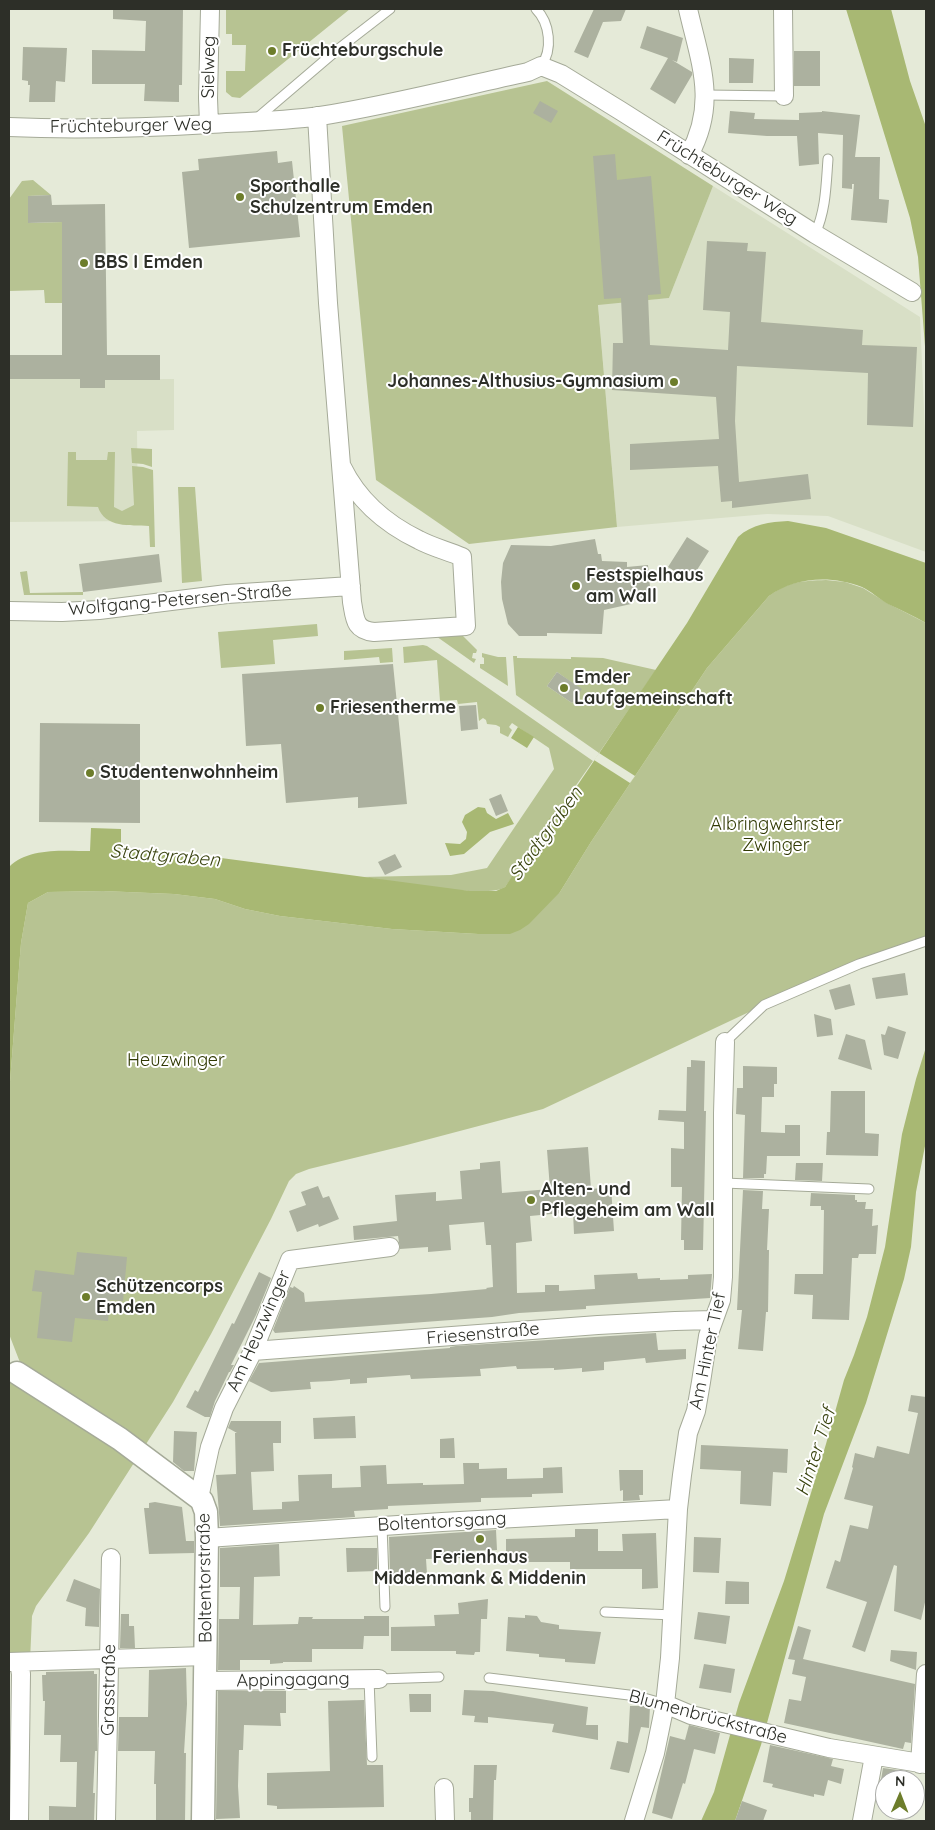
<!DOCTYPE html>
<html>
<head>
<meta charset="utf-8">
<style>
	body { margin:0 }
	#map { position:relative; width:935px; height:1830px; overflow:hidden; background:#e5ead8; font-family:Quicksand,sans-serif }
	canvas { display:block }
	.frame { position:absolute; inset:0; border:10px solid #2d2f28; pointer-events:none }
	.north { position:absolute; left:875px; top:1770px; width:50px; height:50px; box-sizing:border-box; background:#fff; border:1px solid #abaca9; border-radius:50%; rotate:1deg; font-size:14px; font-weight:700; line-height:20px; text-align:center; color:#2d2f28 }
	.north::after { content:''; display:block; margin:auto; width:18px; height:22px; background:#6d7d2b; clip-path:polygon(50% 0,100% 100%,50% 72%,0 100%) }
</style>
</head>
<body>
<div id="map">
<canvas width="935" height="1830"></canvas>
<div class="frame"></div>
<div class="north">N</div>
</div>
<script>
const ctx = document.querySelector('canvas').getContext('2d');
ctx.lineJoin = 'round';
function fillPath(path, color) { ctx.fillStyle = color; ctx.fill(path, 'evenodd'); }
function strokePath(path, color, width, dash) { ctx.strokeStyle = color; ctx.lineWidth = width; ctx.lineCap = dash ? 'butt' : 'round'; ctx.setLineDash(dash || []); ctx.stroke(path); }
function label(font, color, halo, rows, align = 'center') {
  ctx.font = font + ' Quicksand,sans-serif'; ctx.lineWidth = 4; ctx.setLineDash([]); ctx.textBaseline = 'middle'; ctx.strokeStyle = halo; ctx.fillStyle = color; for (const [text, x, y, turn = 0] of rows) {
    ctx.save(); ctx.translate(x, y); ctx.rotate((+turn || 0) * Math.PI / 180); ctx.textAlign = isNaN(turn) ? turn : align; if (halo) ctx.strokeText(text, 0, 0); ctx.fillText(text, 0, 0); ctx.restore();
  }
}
fillPath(new Path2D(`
	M713,186L920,317L926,456V552L828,516L767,514L617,527L598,304L669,298Z
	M9,379H80L81,388H105V380L174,379V430L137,431L138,521L9,522Z`), '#d8dfc6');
fillPath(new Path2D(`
	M226,9H350L240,98L232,97L226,92V71H245L246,45H232V34H226Z
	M547,81L713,186L669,298L598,305L617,527L469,544L376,480L342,126Z
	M33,180L51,195L28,196V223L62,222V303H45L44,290L9,291V199L22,181Z
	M131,448L152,449V467L143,464L132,463Z
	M68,452H76V460H107L108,452H115L114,507L122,511L134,505L132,466L143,467L153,470L155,547H150L149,526C130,525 105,528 98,507L67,506Z
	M178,487H195L202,581L182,583Z
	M27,571L30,593L83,592V595H24L20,572Z
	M826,580L845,582L863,588L887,603L926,623V941L764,1005L543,1109L403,1146L309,1169L296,1174L289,1181L271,1219L211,1334L173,1402L89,1533L36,1606L32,1616L30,1661L9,1662V1378H26L9,1334V1094L21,943L28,903L48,892L103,891L174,894L215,899L245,909L280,916L392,929L478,934L560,892L591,842L707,668L769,596C789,581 802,581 826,580Z
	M317,624L318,636L273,640L275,664L221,668L218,632Z
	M459,632L477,650L476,653H473L472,658L476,659L474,663L433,634Z
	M423,645L427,646L448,660L593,761L505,887C487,900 388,880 362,877L451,875L487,868L554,769L549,748L512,723L509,727L512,730L508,737L500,733V727L496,725L487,724L486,720L483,718L479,721L477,702L458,704L457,700L440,701L437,660L404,663L403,647Z
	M392,648L393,662L380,663L379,657L344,660V651Z
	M482,653L498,657H506L508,686L480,668V664H484V658L482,657Z
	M513,656H517V658L571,659V657L603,658L656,670L599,753L516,695ZM557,672L581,689L572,703L547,686Z`), '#b7c392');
fillPath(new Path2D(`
	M846,9H891L910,81L926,127V359L918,257L910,218Z
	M788,521L826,528L926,563V623C914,616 901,610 888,604C879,599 871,591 862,587C831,575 795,577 769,596L707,668L591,842L560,892L529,924L520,930L510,934H478L392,929L280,916L245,909L215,899L174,894L103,891L48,892L28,903L21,943L9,1094V867C28,847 65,851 90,851L91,828L121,829V851L191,854L470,891H496L505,887L551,816L577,786L687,623L738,537C752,524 770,522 788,521Z
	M518,727L534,737L527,748L511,738Z
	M478,807L485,808L487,813L496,819L508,813L514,824L490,832L464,854L450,856L445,843L460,844L466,839L467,832L462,822L465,815Z
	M926,1047V1141L916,1192L911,1247L904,1279L866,1403L824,1514L761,1745L735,1821H701L714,1792L739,1703L784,1581L826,1444L844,1380L854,1355L867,1317L885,1247L902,1134L916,1079Z`), '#a8b873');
fillPath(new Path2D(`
	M599,753L635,776L630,783L594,760Z`), '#e5ead8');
fillPath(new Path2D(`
	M113,9H183L182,85H179V102L144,101L145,84H92V50L145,51L146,21L113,19Z
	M594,9H626L621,21L603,22L588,58L574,52Z
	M647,26L683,38L677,62L672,60L692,72V75L675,104L650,89L668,58L640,48Z
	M23,47L67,48L65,82L56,81L55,102H29L30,85H28V81L22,80Z
	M794,51H820V86H794Z
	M729,58L754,59L753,83H729Z
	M540,101L558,111L551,123L533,113Z
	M730,111L755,113L754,119L799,120V113L822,112V111L860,115L855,157H880L879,199L889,200L887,223L851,220L854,184H852V189L842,188L843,135L818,133L819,164L799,166L797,136H767L728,133Z
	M277,151L278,163L292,161L300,237L189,248L182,172L199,170L198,159Z
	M615,154L617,180L651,176L661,294L648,295L650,345L728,350L730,312L703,310L707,241L748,243L747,251L766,252L761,322L863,330L862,345L917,347L913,427L867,425L868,373L737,366L735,421L739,482L808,474L811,499L732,508V501L721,502L718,466L630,470V444L719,439L716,397L612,390L613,343H623L621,298L604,299L593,156Z
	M51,195L52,205L105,204L107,355H160V380H105V388H80V379H9V355H62V222L28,223V196Z
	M687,537L709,551L690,581L668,567Z
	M595,539L598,554H601L602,561L627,562V567L648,565L651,598L631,601V604L604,610L602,634L547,633V636H519L508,624L502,599L501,582L503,563L511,545L551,546Z
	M159,554L162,582L83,592L79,564Z
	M393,664L407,804L358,808V797L286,803L281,744L246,746L242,674Z
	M557,672L582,689L572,703L547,686Z
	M476,705L478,729L461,731L459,706Z
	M40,723L140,724V823L39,822Z
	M501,794L508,811L496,816L489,799Z
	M395,854L402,867L385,875L378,862Z
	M905,973L908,995L876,999L872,978Z
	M850,984L855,1005L835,1010L829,990Z
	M814,1014L831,1019L833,1035L817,1037Z
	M888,1026L906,1032L898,1059L884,1055L881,1034L885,1035Z
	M846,1034L865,1040L872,1070L838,1059Z
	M691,1060L705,1061L704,1111H706L703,1250H684V1240H681L682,1187H671V1148L684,1149V1122L658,1120L659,1110L686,1111L687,1067H691Z
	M743,1066L777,1067V1084H774V1097H762L761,1132L785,1133V1125H800V1156H767L766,1174H764V1178H743L745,1115L736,1114L737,1088H743Z
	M831,1091H865V1133L879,1134L878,1156L826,1155L827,1132H830Z
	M588,1147L591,1189L611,1187L614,1231L574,1234L573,1212L530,1216L532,1241L516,1243L517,1293L545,1292V1285H559V1291L595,1289L594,1275L637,1273L638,1279L660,1278V1280L688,1279V1275L712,1274L710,1298L586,1306V1309L519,1313L492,1317L275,1333L273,1330L290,1287L293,1288L294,1286L304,1293L305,1302L431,1294L487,1289L486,1288L493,1287L491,1245H486L484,1222L449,1225L451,1250L428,1252V1247L400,1249L398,1236L354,1240L353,1226L397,1221L395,1195L436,1192V1201L462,1199L460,1171L480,1169V1163L500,1161L502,1193L550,1189L547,1150Z
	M796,1163H823L822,1181L795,1180Z
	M318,1186L323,1198L329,1196L339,1219L319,1227L318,1224L297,1232L289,1211L306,1205L301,1192Z
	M743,1190L763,1191L762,1209H769L767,1250H769L768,1312H766L763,1351L738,1349L742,1310H737Z
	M811,1193L855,1195V1200H857V1202H866L865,1209H873L872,1226L878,1225L876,1254H859L858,1258H852L849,1320L812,1319L813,1295L794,1294L795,1274H823L824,1210H821V1206H810Z
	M77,1252L127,1257L123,1301L110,1300L108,1321L75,1318L72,1342L37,1338L42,1292L32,1291L35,1270L74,1275Z
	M259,1272L271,1278L256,1315L231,1365H234L230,1372H229L215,1401L210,1417H205L186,1407L195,1390L198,1392L232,1323L234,1324Z
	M656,1333L658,1350L686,1349V1359L646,1363L645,1358L604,1362V1370L582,1372V1368L554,1370V1368L517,1369L516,1366L480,1369L481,1376L411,1379L410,1375L367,1378V1383L350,1384V1379L331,1381L310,1382L311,1389L271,1392L249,1381L259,1363L450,1348V1347L456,1346Z
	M911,1395L926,1397V1598L921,1620L894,1611L897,1566L894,1565L865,1652L852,1647L867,1602L826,1588L835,1560L840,1562L850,1525L868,1529L873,1506L844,1499L853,1468L852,1467L855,1453L874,1458L877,1446L909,1454L918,1413L908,1411Z
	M355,1416L356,1438L314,1439L313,1418Z
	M231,1421H281V1443H273L274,1471L251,1472L253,1510L282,1509V1502L299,1501L298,1475L332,1474V1488L361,1487L360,1466L386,1465L387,1484L423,1483V1485L464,1484L463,1463H479V1469L507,1468V1479L543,1478V1468L562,1467L563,1493L532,1494V1497L481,1498V1502L388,1506V1509L354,1511L355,1517L220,1526L216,1475L236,1474L235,1433H237L228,1428Z
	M174,1431L197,1432L194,1471H184L173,1462Z
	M454,1438L455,1458H440V1439Z
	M701,1445L788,1449L787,1473L773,1472L771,1506L740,1504L741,1471L700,1469Z
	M619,1470H643V1495H639L640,1500L623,1501V1490L620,1491Z
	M155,1502L182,1507L186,1541H194V1553L149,1554L144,1508H149V1503Z
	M575,1529H598V1551H623L622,1534L656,1533L658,1588L642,1589V1569H570V1562H527V1563L506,1564V1539L575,1537Z
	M496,1530L497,1550L464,1551V1558L426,1559L427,1574L421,1573V1581L397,1582L396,1575L390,1574L389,1537Z
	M694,1537L721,1538L719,1573L693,1572Z
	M279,1544L280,1576L254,1577L253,1625L298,1624L299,1617H313L312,1619H364V1616H389V1636H364L363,1649H312V1662H283V1663L270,1664V1660H240V1670H218L219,1619H239L240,1587H220V1548Z
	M346,1548H377V1571L347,1572Z
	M74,1579L100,1589L99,1627L85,1626L86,1608L66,1601Z
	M726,1581L749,1582V1604H725Z
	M488,1599L487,1619H481L480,1652H475L474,1655L456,1654V1651H391V1627L435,1626L434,1615L459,1614L458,1603Z
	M698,1612L730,1616L726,1644L694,1639Z
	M121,1614H129V1626H134L135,1648H120Z
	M525,1615L537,1616L541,1622L559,1625V1629L601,1632L595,1664L565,1662V1659L539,1657V1654L506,1651L508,1617L525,1618Z
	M798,1626L811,1630L803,1659L915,1684L911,1743L905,1742L903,1749L784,1723L789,1699L801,1701L806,1677L792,1674L795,1660L788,1659Z
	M891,1650L917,1652L916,1670L890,1661Z
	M704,1664L735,1669L731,1693L699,1688Z
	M186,1668L187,1704L184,1753H186L185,1821H156V1784H154L155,1751H118L119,1717H148L149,1670Z
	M94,1671V1674H97V1751H95L93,1793H95L94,1821H49V1806L76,1807L77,1762H60L61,1735H44L45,1701H43L42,1675H46V1672Z
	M464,1690L493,1691L588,1707L586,1725H598V1740L552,1732L554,1724L488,1717V1723L474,1722L475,1716L462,1715Z
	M218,1691H286V1713H280L281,1726L244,1725L243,1750H239L238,1786L240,1818L216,1819Z
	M409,1694H431V1712H410Z
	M364,1700L367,1765H383L384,1807L277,1809V1806L267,1805V1773L330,1771L328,1701Z
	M630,1706H650L649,1728L641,1727L629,1773L610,1769L617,1741L628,1743Z
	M689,1725L720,1733L715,1754L694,1749L685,1784L683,1783L672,1819L652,1813L670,1736L685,1740Z
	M770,1745L833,1759L831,1766L844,1769L841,1784L828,1780L824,1796L814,1794V1797L772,1787L773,1784L763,1782Z
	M474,1765H497L496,1780H494L493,1821H471V1812H469V1798H473Z
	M883,1768L898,1770L896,1780H881Z
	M742,1801L767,1810L763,1821H735Z`), '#acb19f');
const service = new Path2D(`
	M536,9C550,23 553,50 541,66
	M706,95L785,96
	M255,120L337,50L390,9
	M815,234C826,210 826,185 828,159
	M725,1042L764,1005L859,964L926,941
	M724,1183L869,1189
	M382,1526L385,1607
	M605,1612L673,1615
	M489,1678L637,1696L665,1704
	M369,1679L372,1757
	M379,1679L439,1677`);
const minor = new Path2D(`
	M688,9C700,62 718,103 689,155
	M783,9L784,96
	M317,116L328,303L352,602C355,618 354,630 374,632L466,626L462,557C448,551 432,547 419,540C386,524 358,500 342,467
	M209,124L208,98L210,9
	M9,127C76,130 143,128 210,124C246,122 284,121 320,116C390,105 459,87 528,72L541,66L561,74L621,111L815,234L912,292
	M9,611L62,612L99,610L227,594L351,586
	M253,1351L598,1325L675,1321L713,1320
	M199,1498L210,1447L224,1408L253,1351L290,1260L390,1247
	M207,1538L442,1522L678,1509
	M9,1662L206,1656
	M206,1681L379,1679
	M665,1704L691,1715L829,1748L926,1764
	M920,1764L926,1674
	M444,1788L445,1821
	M19,1821L21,1674L19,1662
	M106,1821L111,1558
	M634,1821L655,1753L665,1704L670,1658L678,1509L682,1475L688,1433L696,1411L701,1382L708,1336L721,1300L723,1277V1113L725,1042
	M862,1821L874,1756`);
const tertiary = new Path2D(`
	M17,1373L120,1439L199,1498L202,1501L206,1512L207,1538L203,1821`);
strokePath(service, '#a5aa98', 11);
strokePath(minor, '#a5aa98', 20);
strokePath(tertiary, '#a5aa98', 25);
strokePath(service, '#fff', 9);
strokePath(minor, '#fff', 18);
strokePath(tertiary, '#fff', 22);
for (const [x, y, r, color] of [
	[272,51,5,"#6d7d2b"],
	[240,197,5,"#6d7d2b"],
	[84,263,5,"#6d7d2b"],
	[674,382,5,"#6d7d2b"],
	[576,586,5,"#6d7d2b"],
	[564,688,5,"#6d7d2b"],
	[320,708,5,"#6d7d2b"],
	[90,773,5,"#6d7d2b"],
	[531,1200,5,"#6d7d2b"],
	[86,1297,5,"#6d7d2b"],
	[480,1539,5,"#6d7d2b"]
]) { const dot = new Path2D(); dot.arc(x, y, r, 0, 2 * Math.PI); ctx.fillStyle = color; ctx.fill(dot); strokePath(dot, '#fff', 2); }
label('bold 18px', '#2d2f28', '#fff', [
	["Früchteburgschule",282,51],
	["Sporthalle",250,187],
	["Schulzentrum Emden",250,208],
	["BBS I Emden",94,263],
	["Johannes-Althusius-Gymnasium",664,382,"right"],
	["Festspielhaus",586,576],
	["am Wall",586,597],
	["Emder",574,678],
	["Laufgemeinschaft",574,699],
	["Friesentherme",330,708],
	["Studentenwohnheim",100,773],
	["Alten- und",541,1190],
	["Pflegeheim am Wall",541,1211],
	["Schützencorps",96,1287],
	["Emden",96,1308],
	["Ferienhaus",480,1558,"center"],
	["Middenmank & Middenin",480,1579,"center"]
], 'left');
label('18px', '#2d2f28', '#fff', [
	["Sielweg",209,67,-89],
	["Früchteburger Weg",131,126,-1],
	["Früchteburger Weg",727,178,32],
	["Wolfgang-Petersen-Straße",180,600,-5],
	["Am Heuzwinger",259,1331,-66],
	["Friesenstraße",483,1334,-5],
	["Am Hinter Tief",708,1351,-78],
	["Boltentorsgang",442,1522,-3],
	["Boltentorstraße",205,1578,-91],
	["Appingagang",293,1680,-1],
	["Grasstraße",109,1690,-89],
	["Blumenbrückstraße",708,1717,15]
]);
label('18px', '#313a04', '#fff', [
	["Albringwehrster",776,825],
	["Zwinger",776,846],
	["Heuzwinger",176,1061]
]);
label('italic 19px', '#3a4410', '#fff', [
	["Stadtgraben",546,834,-54],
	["Stadtgraben",165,856,5],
	["Hinter Tief",816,1452,-72]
]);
</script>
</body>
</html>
